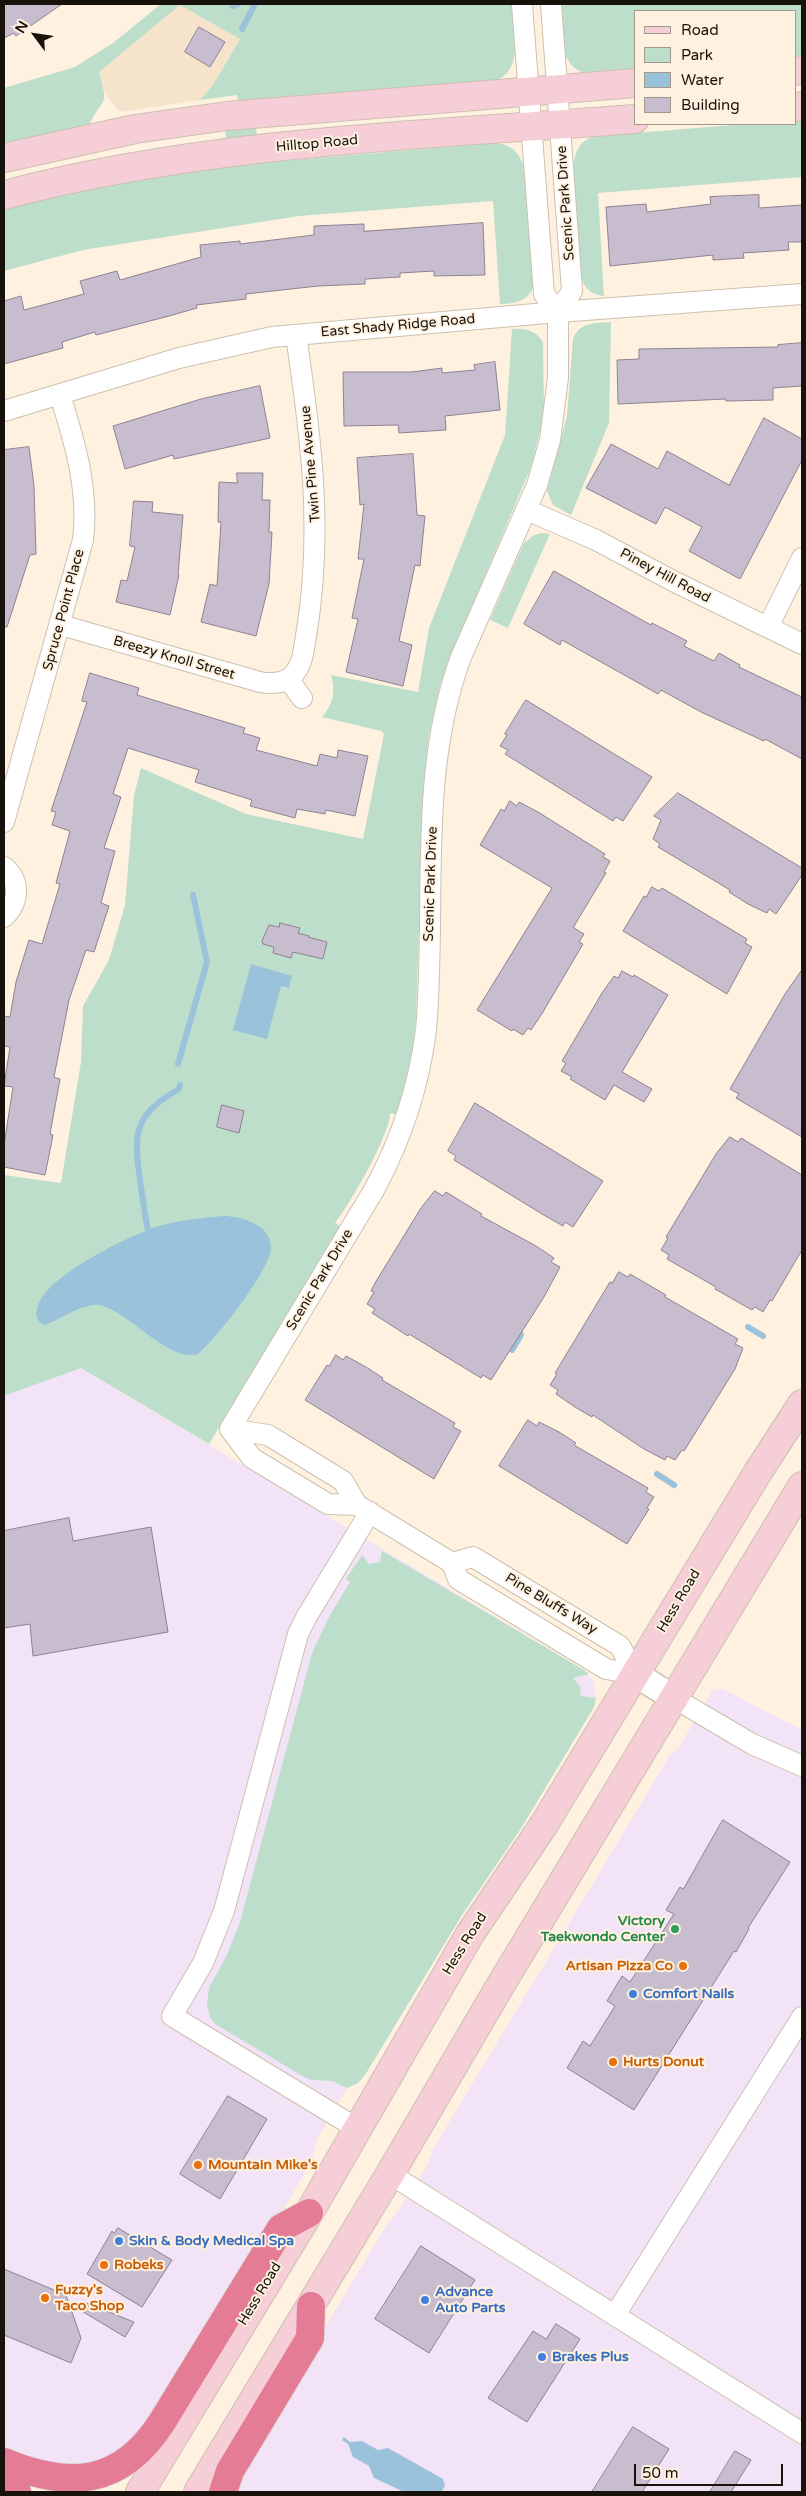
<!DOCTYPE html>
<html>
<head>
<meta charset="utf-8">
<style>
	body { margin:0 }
	#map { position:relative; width:806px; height:2496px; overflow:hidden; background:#fff1df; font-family:"Varela Round",sans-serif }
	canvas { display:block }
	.frame { position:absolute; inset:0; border:5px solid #17120c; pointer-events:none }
	.legend { position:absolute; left:634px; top:10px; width:162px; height:115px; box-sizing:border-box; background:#fff1df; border:1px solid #a2988b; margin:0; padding:6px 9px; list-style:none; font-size:15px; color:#17120c }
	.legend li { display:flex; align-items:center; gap:10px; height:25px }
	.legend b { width:25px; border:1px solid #a2988b }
	.north { position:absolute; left:10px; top:10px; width:50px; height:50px; -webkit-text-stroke:4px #fff1df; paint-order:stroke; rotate:301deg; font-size:14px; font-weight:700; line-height:20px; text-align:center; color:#17120c }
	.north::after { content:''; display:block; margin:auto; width:18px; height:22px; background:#17120c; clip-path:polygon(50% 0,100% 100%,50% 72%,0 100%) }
	.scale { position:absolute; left:634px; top:2464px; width:149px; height:22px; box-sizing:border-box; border:2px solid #17120c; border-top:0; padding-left:6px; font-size:15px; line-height:18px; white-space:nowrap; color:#17120c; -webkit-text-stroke:4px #fff1df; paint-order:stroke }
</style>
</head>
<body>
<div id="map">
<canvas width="806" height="2496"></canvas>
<div class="frame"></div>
<ul class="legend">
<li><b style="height:6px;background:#f5ced7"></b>Road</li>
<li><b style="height:14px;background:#bddecb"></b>Park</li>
<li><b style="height:14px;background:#9bc2db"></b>Water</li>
<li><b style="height:14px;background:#c8bdcf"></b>Building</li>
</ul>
<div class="north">N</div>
<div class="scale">50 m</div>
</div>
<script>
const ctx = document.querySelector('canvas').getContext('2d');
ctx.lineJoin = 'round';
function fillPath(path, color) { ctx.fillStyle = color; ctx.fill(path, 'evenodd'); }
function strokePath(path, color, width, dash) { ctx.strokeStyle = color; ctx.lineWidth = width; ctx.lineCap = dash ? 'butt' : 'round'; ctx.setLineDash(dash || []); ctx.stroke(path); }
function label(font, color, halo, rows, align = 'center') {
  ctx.font = font + ' "Varela Round",sans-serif'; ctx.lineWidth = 4; ctx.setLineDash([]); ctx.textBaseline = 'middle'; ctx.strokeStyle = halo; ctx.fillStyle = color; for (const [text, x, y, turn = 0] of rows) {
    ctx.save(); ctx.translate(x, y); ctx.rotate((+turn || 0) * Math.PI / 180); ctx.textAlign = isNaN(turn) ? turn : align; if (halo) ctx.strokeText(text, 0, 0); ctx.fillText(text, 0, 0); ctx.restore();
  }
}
fillPath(new Path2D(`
	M81,1368L584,1670L593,1680L596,1698L594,1707L520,1830L462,1915L365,2075L358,2083L347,2088L316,2141L313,2160L158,2416L128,2450L77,2469L4,2453V1396Z
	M723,1689L802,1730V2492H232L247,2457L387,2224L397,2213L427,2166L433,2149L670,1755L679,1747L713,1690Z`), '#f2e3f7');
fillPath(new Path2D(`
	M180,5L240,39L213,85L200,100L120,112L106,95L99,72Z`), '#f6e3cb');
fillPath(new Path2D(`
	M161,4H512C513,28 526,73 493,81L238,103L237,95L200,100L213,85L240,39L180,5L99,72C110,109 102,96 89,126L4,146V88L75,67L113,43Z
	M561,4H802V57L795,58V11H635V70C620,71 603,75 588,73C557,70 562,26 561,4Z
	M802,119V177L598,193L604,296C591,295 583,288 581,275L573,168C575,150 580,139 598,136L746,124H795V120Z
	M255,125L257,134L227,142L225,130Z
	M494,143C511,144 519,152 524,167L534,286C528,301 516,304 500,304L493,201L299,216L83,250L4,271V209L116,182L247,164Z
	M611,322L609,423L571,515L553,505L547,491L567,416L573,339C579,322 596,323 611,322Z
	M512,329C526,328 535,330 543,342L544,413L532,465L451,655L440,685L429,735L424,777L416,1016L412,1056L397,1115L390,1113C391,1133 349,1206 335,1223L340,1226L209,1444L81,1368L4,1396V1175L61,1183L81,1062L83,1006L109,960L125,905L134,795L141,768L246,814L363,839L384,734L381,731L322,717C333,704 336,691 331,675L418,692L429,628L505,435Z
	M542,533L550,534L508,628L490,620L524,543L534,535Z
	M382,1551L584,1670L589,1674L573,1678L580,1687L581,1696L596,1698L594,1707L520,1830L462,1915L365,2075L358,2083L347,2088L332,2081L312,2080L304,2077L215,2024L210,2017L207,2005L209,1988L226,1957L240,1922L312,1653L330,1615L350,1582L346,1579L362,1555L369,1564L380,1562Z`), '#bddecb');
fillPath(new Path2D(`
	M251,964L292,976L289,988L281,986L267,1039L233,1030Z
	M223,1216C241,1216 270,1224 271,1247C271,1270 216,1339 198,1354C167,1364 122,1303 95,1305C77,1306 60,1320 44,1325C36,1321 35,1314 38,1306C46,1276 130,1235 159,1226C179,1220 203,1218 223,1216Z
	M344,2437L350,2442L362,2441L378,2450L388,2448L443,2479L445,2486L441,2492H404L374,2478L369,2466L353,2457L348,2444L342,2440Z`), '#9bc2db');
strokePath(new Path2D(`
	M233,6L238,4
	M242,29L255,4
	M178,1064L207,962L193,895
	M150,1238C145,1222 144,1204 141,1187C134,1137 130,1117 179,1089L180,1085
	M748,1327L763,1336
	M512,1350L521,1335L518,1327
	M657,1474L674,1485`), '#9bc2db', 6);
const building = new Path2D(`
	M4,4H62L16,36L14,33L4,38Z
	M199,27L225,42L210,67L185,52Z
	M759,195V208L802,205V242H788L789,250L743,253L744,258L713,260V255L610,266L606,207L646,204L647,212L711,204L710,197Z
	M483,223L485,275L434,276V271L400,273V277L365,279V284L318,286L246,294V299L196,305L197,308L169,316L96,335L95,332L62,342L63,348L4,364V301L21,296L24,310L84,294L80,281L117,271L120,280L201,257L200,245L240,241V244L314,235V226L364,224V231Z
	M802,343V386L773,388V400L726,401V399L618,404L617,360L639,359V349L778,347V345Z
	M495,362L500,410L445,416L446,430L399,433L398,425L344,426L343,372H412L442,368V373L475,370L474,365Z
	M260,386L270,438L174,459L173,455L125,469L113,426L201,399Z
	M764,418L802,439V460L740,579L689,551L702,527L665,507L656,524L586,488L611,444L658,469L667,451L729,485Z
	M29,447L34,486L36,554L30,555L7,627H4V450Z
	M413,454L417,515L425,516L420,566L415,565L399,641L412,645L403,686L346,672L358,619L352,618L364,559H358L364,504L360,505L357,458Z
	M237,473H263L262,500H270L269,532H272L269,584L256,636L201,622L210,584L217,586L221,522H218L219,482L237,483Z
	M134,501L153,502L152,512L183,515L178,575H179L170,615L116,602L121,580L127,581L135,547L130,546Z
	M554,571L651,625L652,623L687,641L684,646L714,661L719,653L740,665L739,667L802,697V759L765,739L764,741L701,712L661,690L658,694L562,640L560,645L524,624Z
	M90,673L139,688L137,695L245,728L243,733L260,738L256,750L317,766L320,754L337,758L338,750L368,756L355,816L326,810L325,814L297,809L295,818L250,806L252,800L195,782L199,770L128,748L113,794L121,797L104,848L115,851L101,903L109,906L94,952L86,950L69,1000L54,1077L60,1079L50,1134L53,1135L45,1175L4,1167V1145L13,1087L4,1086L10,1047L4,1046V1016L10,1017L16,982L29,940L42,944L60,884L56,883L70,831L52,825L56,812L51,811L87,702L82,701Z
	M526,700L652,777L623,821L616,817L613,821L595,810L505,754L508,750L500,746L507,735L505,734Z
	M678,793L802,868V875L776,914L769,909L767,913L748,904L729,892L730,890L658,847L660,844L653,839L661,820L654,816Z
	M510,801L517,806L519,802L538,812L605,854L603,857L610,861L604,872L606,873L574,926V928L584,934L579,942L583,944L543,1012L531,1030L528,1028L523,1035L513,1029L512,1031L477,1010L552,888L480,845L501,809L504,811Z
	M652,887L659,891L662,888L747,939L745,943L752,947L727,994L623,931L644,896L646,897Z
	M280,923L300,928L298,933L309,936L308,937L327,942L323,959L293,952L291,958L273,953L274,947L263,944L262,941L269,925L279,927Z
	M802,970V1137L736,1098L739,1094L730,1089L785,994Z
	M622,971L633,977L634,975L668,995L622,1072L652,1089L644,1102L614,1085L605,1100L570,1079L572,1077L561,1071L566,1063L562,1061L602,993L614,976L618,978Z
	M475,1103L603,1181L573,1227L565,1222L563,1226L542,1214L454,1160L456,1156L448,1151Z
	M222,1105L244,1111L239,1133L217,1127Z
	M730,1137L738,1142L741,1138L802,1175V1250L772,1301L770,1300L763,1312L755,1307L752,1310L715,1289L716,1287L667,1259L669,1255L661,1250L668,1238L666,1237L716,1154Z
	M435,1191L443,1196L446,1192L482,1214L481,1216L536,1246L554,1258L551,1262L560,1267L544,1297L491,1380L483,1375L481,1378L409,1334L408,1336L372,1313L375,1309L367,1304L374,1292L371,1291L375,1283L421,1208Z
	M619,1272L628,1277L630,1274L666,1295L665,1297L738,1339L735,1344L743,1348L735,1369L684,1451L682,1450L675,1460L667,1456L665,1460L644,1449L593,1415L592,1417L575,1407L556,1394L558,1390L550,1385L557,1374L555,1373L610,1282L612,1283Z
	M336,1355L343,1360L346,1356L366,1367L383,1378L382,1380L455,1423L453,1427L461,1431L434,1479L305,1400L327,1365L329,1366Z
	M528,1420L537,1426L539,1422L559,1432L576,1443L574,1445L648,1488L646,1492L654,1497L647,1508L649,1509L627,1544L499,1466Z
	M69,1518L73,1541L151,1527L168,1632L33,1656L30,1624L4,1628V1531Z
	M723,1820L790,1862L748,1928L749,1929L736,1952L734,1951L634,2110L567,2068L583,2041L590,2046L615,2006L607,2001L622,1976L630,1982L674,1914L666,1910L680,1887L683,1889Z
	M228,2096L267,2119L220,2199L180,2174Z
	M118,2228L172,2260L142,2307L87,2274L112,2231L114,2233Z
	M421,2246L475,2280L429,2353L375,2319Z
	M4,2269L66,2295L81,2338L71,2363L4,2335Z
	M84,2302L134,2322L125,2337L80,2310Z
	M556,2324L580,2339L527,2422L488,2398L533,2331L546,2339Z
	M633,2427L669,2449L642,2492H592Z
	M735,2451L751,2460L731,2492H710Z`);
fillPath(building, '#c8bdcf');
strokePath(building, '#8d8293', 1);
const minor = new Path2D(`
	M551,4L572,291L558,312
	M4,411L179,358L272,337L558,312L802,294
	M527,510L596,540L675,582L802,644
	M61,625L260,682C271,684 283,684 292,676C304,665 304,645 307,630C323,527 311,437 296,335
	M768,627L802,558
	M288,679L302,698
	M4,822L83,540C89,489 75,443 60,395
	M4,867C21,881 19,903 4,917
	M230,1429L374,1190C401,1140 419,1087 426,1030C437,906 417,776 461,657L537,485L550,440L558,378V312L544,294L522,4
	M230,1429L252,1458L328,1504L357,1505L452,1563L458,1579L606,1669L635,1674
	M230,1429L268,1435L343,1481L357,1505
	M452,1563L473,1557L620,1646L635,1674
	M674,1698L752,1744L802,1766
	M358,2129L172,2016L203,1963L224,1911L298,1634L307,1616L370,1512
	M390,2174L802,2433
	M615,2315L802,2017`);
const tertiary = new Path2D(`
	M635,1674L674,1698`);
const secondary = new Path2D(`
	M795,71L802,70
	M795,107L802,106
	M4,158L135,129L227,116L635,83
	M4,195C208,141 425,135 635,119
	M140,2492L309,2213L470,1934L543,1826L758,1472L802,1404
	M198,2492L390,2174L500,1986L802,1486`);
const trunk = new Path2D(`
	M4,2462C69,2489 121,2486 162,2422L281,2228L309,2213
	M4,2487L17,2492
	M223,2492L230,2471L310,2338L311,2306`);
strokePath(minor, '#cdc0af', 22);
strokePath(tertiary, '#cdc0af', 28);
strokePath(secondary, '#cdc0af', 30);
strokePath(trunk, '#dfdedd', 30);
strokePath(minor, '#fff', 20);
strokePath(tertiary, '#fff', 25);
strokePath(secondary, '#f5ced7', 28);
strokePath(trunk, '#e47c96', 28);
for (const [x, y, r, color] of [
	[675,1929,5,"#2e9e5b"],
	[683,1966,5,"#e8710a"],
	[633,1994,5,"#3f7fe0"],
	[613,2062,5,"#e8710a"],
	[198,2165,5,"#e8710a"],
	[119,2241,5,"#3f7fe0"],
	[104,2265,5,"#e8710a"],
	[45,2298,5,"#e8710a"],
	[425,2300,5,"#3f7fe0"],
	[542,2357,5,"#3f7fe0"]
]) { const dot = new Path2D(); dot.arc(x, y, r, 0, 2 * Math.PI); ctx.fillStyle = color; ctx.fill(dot); strokePath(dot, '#fff1df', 2); }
label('14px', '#17120c', '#fff1df', [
	["Hilltop Road",317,144,-5],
	["Scenic Park Drive",566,203,-94],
	["East Shady Ridge Road",398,326,-5],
	["Twin Pine Avenue",311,464,-95],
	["Piney Hill Road",665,576,28],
	["Spruce Point Place",64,610,-75],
	["Breezy Knoll Street",174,658,16],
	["Scenic Park Drive",431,884,-88],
	["Scenic Park Drive",320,1280,-59],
	["Hess Road",679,1601,-59],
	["Pine Bluffs Way",551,1604,31],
	["Hess Road",465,1944,-58],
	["Hess Road",260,2294,-59]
]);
label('bold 14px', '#27864d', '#fff1df', [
	["Victory",665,1921],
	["Taekwondo Center",665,1937]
], 'right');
label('bold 14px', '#c56008', '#fff1df', [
	["Artisan Pizza Co",673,1966,"right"],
	["Hurts Donut",623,2062],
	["Mountain Mike's",208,2165],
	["Robeks",114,2265],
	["Fuzzy's",55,2290],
	["Taco Shop",55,2306]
], 'left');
label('bold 14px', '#366cbe', '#fff1df', [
	["Comfort Nails",643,1994],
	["Skin & Body Medical Spa",129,2241],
	["Advance",435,2292],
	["Auto Parts",435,2308],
	["Brakes Plus",552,2357]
], 'left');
</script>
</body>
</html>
